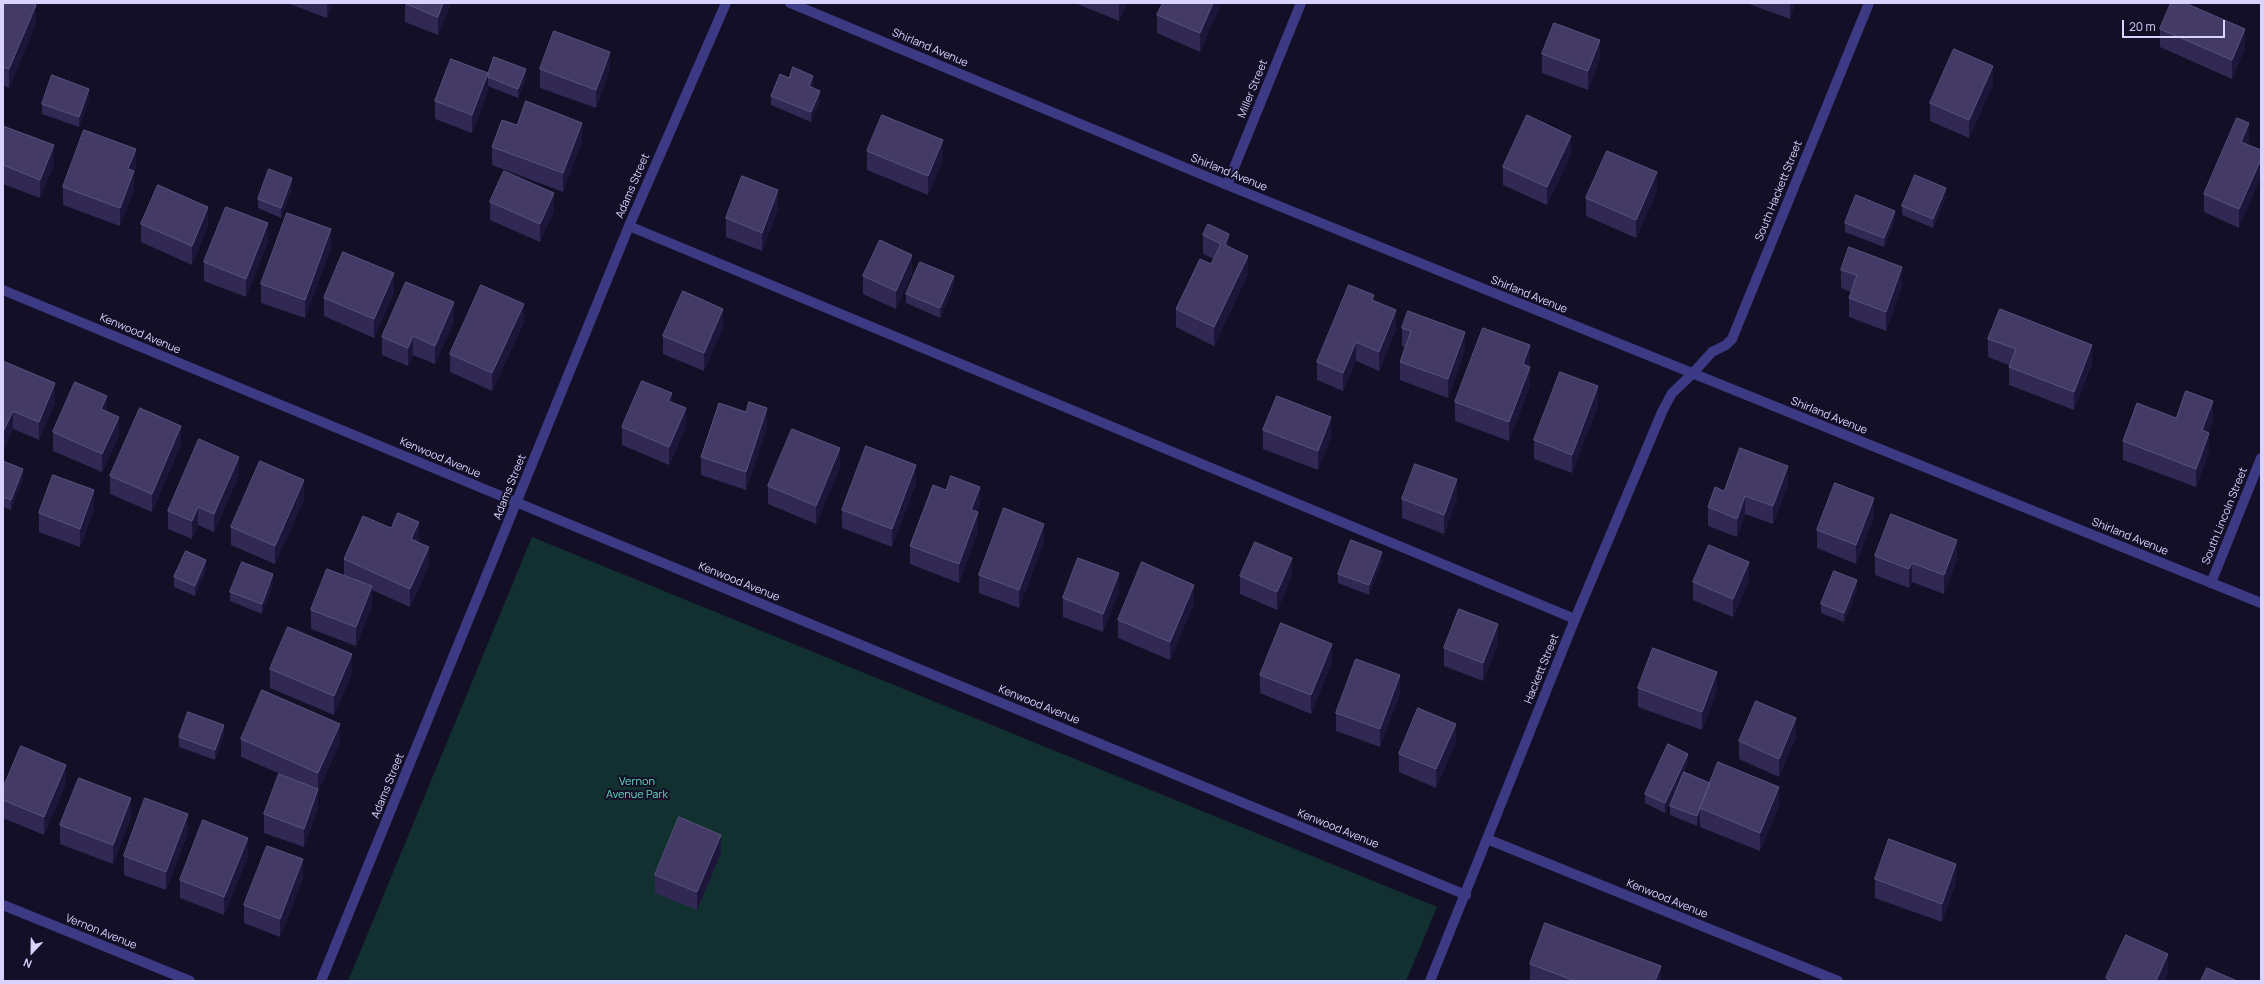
<!DOCTYPE html>
<html>
<head>
<meta charset="utf-8">
<style>
	body { margin:0 }
	#map { position:relative; width:2264px; height:984px; overflow:hidden; background:#130f26; font-family:Manrope,sans-serif }
	canvas { display:block }
	.frame { position:absolute; inset:0; border:4px solid #d9d4ff; pointer-events:none }
	.north { position:absolute; left:12px; top:932px; width:40px; height:40px; -webkit-text-stroke:3px #130f26; paint-order:stroke; rotate:202deg; font-size:11px; font-weight:700; line-height:16px; text-align:center; color:#d9d4ff }
	.north::after { content:''; display:block; margin:auto; width:14px; height:18px; background:#d9d4ff; clip-path:polygon(50% 0,100% 100%,50% 72%,0 100%) }
	.scale { position:absolute; left:2122px; top:20px; width:103px; height:18px; box-sizing:border-box; border:2px solid #d9d4ff; border-top:0; padding-left:5px; font-size:12px; line-height:14px; white-space:nowrap; color:#d9d4ff; -webkit-text-stroke:3px #130f26; paint-order:stroke }
</style>
</head>
<body>
<div id="map">
<canvas width="2264" height="984"></canvas>
<div class="frame"></div>
<div class="north">N</div>
<div class="scale">20 m</div>
</div>
<script>
const ctx = document.querySelector('canvas').getContext('2d');
ctx.lineJoin = 'round';
function fillPath(path, color) { ctx.fillStyle = color; ctx.fill(path, 'evenodd'); }
function strokePath(path, color, width, dash) { ctx.strokeStyle = color; ctx.lineWidth = width; ctx.lineCap = dash ? 'butt' : 'round'; ctx.setLineDash(dash || []); ctx.stroke(path); }
function label(font, color, halo, rows, align = 'center') {
  ctx.font = font + ' Manrope,sans-serif'; ctx.lineWidth = 4; ctx.setLineDash([]); ctx.textBaseline = 'middle'; ctx.strokeStyle = halo; ctx.fillStyle = color; for (const [text, x, y, turn = 0] of rows) {
    ctx.save(); ctx.translate(x, y); ctx.rotate((+turn || 0) * Math.PI / 180); ctx.textAlign = isNaN(turn) ? turn : align; if (halo) ctx.strokeText(text, 0, 0); ctx.fillText(text, 0, 0); ctx.restore();
  }
}
fillPath(new Path2D(`
	M532,537L1437,907L1406,981H348Z`), '#12302f');
strokePath(new Path2D(`
	M629,226L1575,619`), '#3d3a85', 10);
strokePath(new Path2D(`
	M1227,185L1301,3
	M3,290L1466,895
	M1692,374L1712,352L1726,345L1732,339L1869,3
	M2211,583L2261,458
	M1487,839L1838,981
	M3,905L190,981
	M321,981L629,226L726,3`), '#3d3a85', 10);
strokePath(new Path2D(`
	M790,3L1227,185L2261,603
	M1430,981L1575,619L1662,412L1672,393L1692,374`), '#3d3a85', 10);
fillPath(new Path2D(`
	M3,3L36,23L9,88L3,85Z
	M287,3H332L327,18Z
	M405,3H451L438,35L405,22Z
	M1075,3H1127L1119,21Z
	M1163,3H1221L1200,52L1157,33V15Z
	M1746,3H1795L1790,19Z
	M2160,29L2245,48L2232,79L2160,47Z
	M1542,54L1600,58L1588,90L1542,73Z
	M540,69L610,70L596,108L540,88Z
	M488,73L526,78L518,98L488,86V91L472,133L435,119V101Z
	M789,78L813,85L812,88L820,100L811,122L771,105V96Z
	M1993,84L1969,138L1930,121V103Z
	M89,98L79,127L42,114V104Z
	M517,125L582,141L563,192L492,165V147Z
	M3,126L54,164L40,198L3,184Z
	M2249,141L2248,145L2239,228L2204,212V194Z
	M867,151L943,159L928,195L867,170Z
	M1571,154L1547,205L1503,185V167Z
	M136,167L134,172V189L120,226L63,205V187Z
	M292,187L281,218L258,208V199Z
	M1657,191L1636,238L1586,216V198Z
	M1946,197L1933,228L1902,215V206Z
	M490,202L554,211L540,242L490,220Z
	M778,209L762,251L726,237V218Z
	M1895,220L1884,247L1845,232V223Z
	M141,224L208,225L192,265L141,242Z
	M1203,235L1229,247L1248,274L1214,346L1176,327V309L1211,264L1214,259L1203,254Z
	M268,241L246,297L204,281V262Z
	M331,247L305,318L261,303V284Z
	M1841,270L1902,285L1886,331L1849,317V298L1851,292L1841,288Z
	M912,273L896,309L863,294V276Z
	M954,286L940,318L906,303V294Z
	M394,292L374,338L324,316V298Z
	M1374,301L1396,329L1379,371L1356,361L1343,391L1317,380V362Z
	M454,321L435,364L413,355L408,366L382,355V337Z
	M524,322L492,391L450,372V354Z
	M723,327L704,371L663,354V336Z
	M1402,328L1465,350L1448,398L1400,380V362L1406,348L1402,346Z
	M1988,339L2092,363L2074,410L2009,385V365L1988,357Z
	M3,361L55,402L39,440L13,429L4,449L3,448Z
	M1530,364L1529,367L1530,386L1509,441L1455,421V402Z
	M672,402L686,427L669,465L622,445V427Z
	M1598,405L1572,473L1534,459V440Z
	M2176,418L2213,419L2208,433L2209,451L2196,487L2123,460V441Z
	M767,427L746,490L701,475V457Z
	M1263,430L1331,436L1318,470L1263,449Z
	M53,432L119,435L102,472L53,451Z
	M181,444L152,512L110,494V476Z
	M3,461L23,478L11,510L3,507Z
	M840,467L816,524L768,504V486Z
	M239,475L214,532L198,525L192,539L168,529V511Z
	M916,483L892,547L842,528V510Z
	M1788,484L1773,524L1745,514L1737,537L1708,526V507L1724,491Z
	M1457,498L1444,534L1402,518V499Z
	M304,499L275,564L231,545V527Z
	M980,505L977,512L978,531L959,583L910,564V546Z
	M94,509L80,547L39,532V513Z
	M1874,516L1856,564L1817,548V530Z
	M419,541L418,542L429,565L410,607L372,590V605L356,646L311,629V610L344,576V559Z
	M1044,542L1019,608L979,593V575Z
	M1875,556L1957,558L1944,594L1912,582L1909,588L1875,575Z
	M1382,561L1369,595L1338,583V574Z
	M206,569L195,596L174,587V577Z
	M1240,576H1292L1277,610L1240,594Z
	M1749,580L1733,617L1693,600V582Z
	M273,583L262,614L230,601V592Z
	M1857,589L1844,622L1821,613V604Z
	M1119,592L1103,632L1063,617V598Z
	M1194,603L1170,660L1118,638V620Z
	M1498,643L1483,681L1444,666V648Z
	M1332,662L1311,714L1260,693V675Z
	M270,669L352,673L334,715L270,688Z
	M1638,688L1717,690L1702,730L1638,707Z
	M1400,693L1380,747L1336,731V713Z
	M224,734L215,760L179,747V737Z
	M1796,737L1779,777L1739,759V741Z
	M241,739L340,743L318,791V807L304,847L264,833V814L285,776L241,757Z
	M1456,742L1436,788L1399,772V754Z
	M1688,763L1684,772L1710,783L1779,805L1760,851L1700,827V818L1697,826L1670,815V806L1681,779L1665,813L1645,803V794Z
	M66,783L44,835L3,818V788Z
	M131,817L113,864L60,844V825Z
	M188,832L166,890L124,875V856Z
	M721,853L697,910L655,893V875Z
	M248,856L224,915L180,898V880Z
	M303,878L280,937L244,923V905Z
	M1875,879L1956,882L1942,922L1875,898Z
	M1530,964L1661,981H1530Z
	M2168,973L2164,981H2106V978Z`), '#312854');
fillPath(new Path2D(`
	M327,3H332L327,18Z
	M443,3H451L438,35V17Z
	M1119,3H1127L1119,21Z
	M1213,3H1221L1200,52V33Z
	M1790,3H1795L1790,19Z
	M36,5V23L9,88V69Z
	M2245,29V48L2232,79V60Z
	M1600,40V58L1588,90V71Z
	M610,52V70L596,108V90Z
	M1993,66V84L1969,138V120Z
	M526,69V78L518,98V89Z
	M488,73V91L472,133V115Z
	M813,76V85L809,96V86Z
	M89,89V98L79,127V117Z
	M820,91V100L811,122V112Z
	M582,123V141L563,192V173Z
	M2249,123V141L2241,160V142Z
	M1571,136V154L1547,205V187Z
	M943,140V159L928,195V176Z
	M54,145V164L40,198V180Z
	M136,149V167L134,172V189L120,226V208L128,169Z
	M2261,159V177L2239,228V209Z
	M1657,172V191L1636,238V220Z
	M292,178V187L281,218V208Z
	M1946,188V197L1933,228V219Z
	M778,190V209L762,251V233Z
	M554,193V211L540,242V224Z
	M208,207V225L192,265V246Z
	M1895,211V220L1884,247V238Z
	M268,223V241L246,297V279Z
	M331,229V247L305,318V300Z
	M1229,234V253L1225,245Z
	M912,255V273L896,309V291Z
	M1248,256V274L1214,346V327Z
	M1902,267V285L1886,331V312Z
	M394,273V292L374,338V319Z
	M954,276V286L940,318V308Z
	M454,302V321L435,364V346Z
	M524,304V322L492,391V373Z
	M723,309V327L704,371V353Z
	M1396,310V329L1379,371V352Z
	M1465,332V350L1448,398V379Z
	M413,336V355L408,366V348Z
	M1356,342V361L1343,391V373Z
	M1530,345V364L1523,383V364Z
	M2092,345V363L2074,410V392Z
	M1530,367V386L1509,441V422Z
	M55,383V402L39,440V422Z
	M1598,386V405L1572,473V455Z
	M672,393V411L668,401Z
	M107,396V415L101,409Z
	M2213,401V419L2202,449V430Z
	M686,408V427L669,465V447Z
	M767,408V427L746,490V472Z
	M13,411V429L4,449V430Z
	M119,417V435L102,472V454Z
	M1331,417V436L1318,470V451Z
	M181,426V444L152,512V494Z
	M2209,433V451L2196,487V469Z
	M840,448V467L816,524V506Z
	M239,457V475L214,532V514Z
	M916,465V483L892,547V529Z
	M1788,466V484L1773,524V506Z
	M23,469V478L11,510V500Z
	M1457,479V498L1444,534V515Z
	M304,480V499L275,564V546Z
	M980,487V505L971,529V510Z
	M94,490V509L80,547V529Z
	M1745,496V514L1737,537V519Z
	M1874,498V516L1856,564V545Z
	M198,507V525L192,539V521Z
	M978,512V531L959,583V564Z
	M419,522V541L411,557V539Z
	M1044,524V542L1019,608V590Z
	M1957,540V558L1944,594V575Z
	M429,547V565L410,607V589Z
	M1382,552V561L1369,595V585Z
	M1292,558V576L1277,610V592Z
	M206,560V569L195,596V586Z
	M1749,562V580L1733,617V599Z
	M1912,563V582L1909,588V569Z
	M1119,573V592L1103,632V614Z
	M273,574V583L262,614V604Z
	M1857,580V589L1844,622V613Z
	M1194,585V603L1170,660V642Z
	M372,586V605L356,646V627Z
	M1498,624V643L1483,681V663Z
	M1332,644V662L1311,714V695Z
	M352,654V673L334,715V696Z
	M1717,672V690L1702,730V712Z
	M1400,675V693L1380,747V729Z
	M1796,718V737L1779,777V759Z
	M340,724V743L318,791V773Z
	M1456,724V742L1436,788V769Z
	M224,725V734L215,760V750Z
	M1688,754V763L1665,813V803Z
	M66,765V783L44,835V817Z
	M1779,787V805L1760,851V833Z
	M318,789V807L304,847V829Z
	M131,798V817L113,864V845Z
	M1700,809V818L1697,826V816Z
	M188,814V832L166,890V872Z
	M721,835V853L697,910V892Z
	M248,838V856L224,915V897Z
	M303,859V878L280,937V919Z
	M1956,864V882L1942,922V904Z
	M2168,954V973L2164,981H2156Z
	M1661,966V981H1655Z`), '#1d163a');
const building = new Path2D(`
	M3,3H32L36,5L9,69L3,67Z
	M405,3H443L438,17Z
	M1163,3H1213L1200,33L1157,15Z
	M2171,3H2185L2245,29L2232,60L2160,29Z
	M1554,23L1600,40L1588,71L1542,54Z
	M554,31L610,52L596,90L540,69Z
	M1954,49L1993,66L1969,120L1930,103Z
	M494,57L526,69L518,89L488,77V74Z
	M451,59L488,73L472,115L435,101Z
	M793,67L813,76L809,86L820,91L811,112L771,96L780,74L789,78Z
	M52,75L89,89L79,117L42,104Z
	M526,101L582,123L563,173L492,147L502,120L517,125Z
	M882,115L943,140L928,176L867,151Z
	M1527,115L1571,136L1547,187L1503,167Z
	M2237,118L2249,123L2241,142L2261,150V159L2239,209L2204,194Z
	M3,126L54,145L40,180L3,165Z
	M84,130L136,149L128,169L134,171L120,208L63,187Z
	M1607,151L1657,172L1636,220L1586,198Z
	M269,169L292,178L281,208L258,199Z
	M504,171L554,193L540,224L490,202Z
	M1915,175L1946,188L1933,219L1902,206Z
	M742,176L778,190L762,233L726,218Z
	M158,185L208,207L192,246L141,224Z
	M1856,195L1895,211L1884,238L1845,223Z
	M226,207L268,223L246,279L204,262Z
	M287,213L331,229L305,300L261,284Z
	M1208,224L1229,234L1225,245L1248,256L1214,327L1176,309L1200,259L1211,264L1221,244L1203,235Z
	M880,240L912,255L896,291L863,276Z
	M1849,247L1902,267L1886,312L1849,298L1857,275L1841,270Z
	M343,252L394,273L374,319L324,298Z
	M920,262L954,276L940,308L906,294Z
	M406,282L454,302L435,346L413,336L408,348L382,337Z
	M481,285L524,304L492,373L450,354Z
	M1349,285L1374,295L1372,300L1396,310L1379,352L1356,342L1343,373L1317,362Z
	M683,291L723,309L704,353L663,336Z
	M2000,309L2092,345L2074,392L2009,367L2016,349L1988,339Z
	M1408,311L1465,332L1448,379L1400,362L1411,331L1402,328Z
	M1483,328L1530,345L1523,364L1530,367L1509,422L1455,402Z
	M3,361L55,383L39,422L13,411L4,430H3Z
	M1560,372L1598,386L1572,455L1534,440Z
	M642,381L672,393L668,401L686,408L669,447L622,427Z
	M75,382L107,396L101,409L119,417L102,454L53,432Z
	M2186,391L2213,401L2202,430L2209,433L2196,469L2123,441L2137,403L2176,418Z
	M1277,396L1331,417L1318,451L1263,430Z
	M749,402L767,408L746,472L701,457L719,403L746,412Z
	M140,408L181,426L152,494L110,476Z
	M792,429L840,448L816,506L768,486Z
	M199,439L239,457L214,514L198,507L192,521L168,511Z
	M866,446L916,465L892,529L842,510Z
	M1740,448L1788,466L1773,506L1745,496L1737,519L1708,507L1715,487L1724,491Z
	M3,461L23,469L11,500L3,497Z
	M260,461L304,480L275,546L231,527Z
	M1415,464L1457,479L1444,515L1402,499Z
	M53,475L94,490L80,529L39,513Z
	M951,476L980,487L971,510L978,512L959,564L910,546L933,485L946,490Z
	M1835,483L1874,498L1856,545L1817,530Z
	M1004,508L1044,524L1019,590L979,575Z
	M398,513L419,522L411,539L429,547L410,589L344,559L363,516L391,528Z
	M1891,514L1957,540L1944,575L1912,563L1909,569L1875,556Z
	M1351,540L1382,552L1369,585L1338,574Z
	M1255,542L1292,558L1277,592L1240,576Z
	M1709,545L1749,562L1733,599L1693,582Z
	M186,551L206,560L195,586L174,577Z
	M1078,558L1119,573L1103,614L1063,598Z
	M242,562L273,574L262,604L230,592Z
	M1142,562L1194,585L1170,642L1118,620Z
	M327,569L372,586L356,627L311,610Z
	M1834,571L1857,580L1844,613L1821,604Z
	M1459,609L1498,624L1483,663L1444,648Z
	M1281,623L1332,644L1311,695L1260,675Z
	M288,627L352,654L334,696L270,669Z
	M1653,648L1717,672L1702,712L1638,688Z
	M1356,659L1400,675L1380,729L1336,713Z
	M262,690L340,724L318,773L241,739Z
	M1756,701L1796,718L1779,759L1739,741Z
	M1418,708L1456,724L1436,769L1399,754Z
	M188,712L224,725L215,750L179,737Z
	M1668,744L1688,754L1665,803L1645,794Z
	M21,746L66,765L44,817L3,800V788Z
	M1718,762L1779,787L1760,833L1700,808Z
	M1684,772L1710,783L1697,816L1670,806Z
	M279,774L318,789L304,829L264,814Z
	M79,778L131,798L113,845L60,825Z
	M145,798L188,814L166,872L124,856Z
	M679,817L721,835L697,892L655,875Z
	M203,820L248,838L224,897L180,880Z
	M1889,839L1956,864L1942,904L1875,879Z
	M267,846L303,859L280,919L244,905Z
	M1545,923L1661,966L1655,981H1575L1530,964Z
	M2126,935L2168,954L2156,981H2113L2106,978Z
	M2207,968L2237,981H2201Z`);
fillPath(building, '#433a66');
strokePath(building, '#5a527e', 1);
label('11px', '#d9d4ff', '#130f26', [
	["Shirland Avenue",930,48,23],
	["Miller Street",1253,89,-68],
	["Shirland Avenue",1229,173,22],
	["Adams Street",633,186,-67],
	["South Hackett Street",1779,191,-68],
	["Shirland Avenue",1529,295,22],
	["Kenwood Avenue",140,334,23],
	["Shirland Avenue",1829,416,22],
	["Kenwood Avenue",440,458,23],
	["Adams Street",510,487,-68],
	["South Lincoln Street",2225,516,-68],
	["Shirland Avenue",2130,537,22],
	["Kenwood Avenue",739,582,22],
	["Hackett Street",1542,669,-68],
	["Kenwood Avenue",1039,705,22],
	["Adams Street",388,786,-68],
	["Kenwood Avenue",1338,829,22],
	["Kenwood Avenue",1667,899,22],
	["Vernon Avenue",101,932,22]
]);
label('11px', '#5fe0c0', '#130f26', [
	["Vernon",637,782],
	["Avenue Park",637,795]
]);
</script>
</body>
</html>
